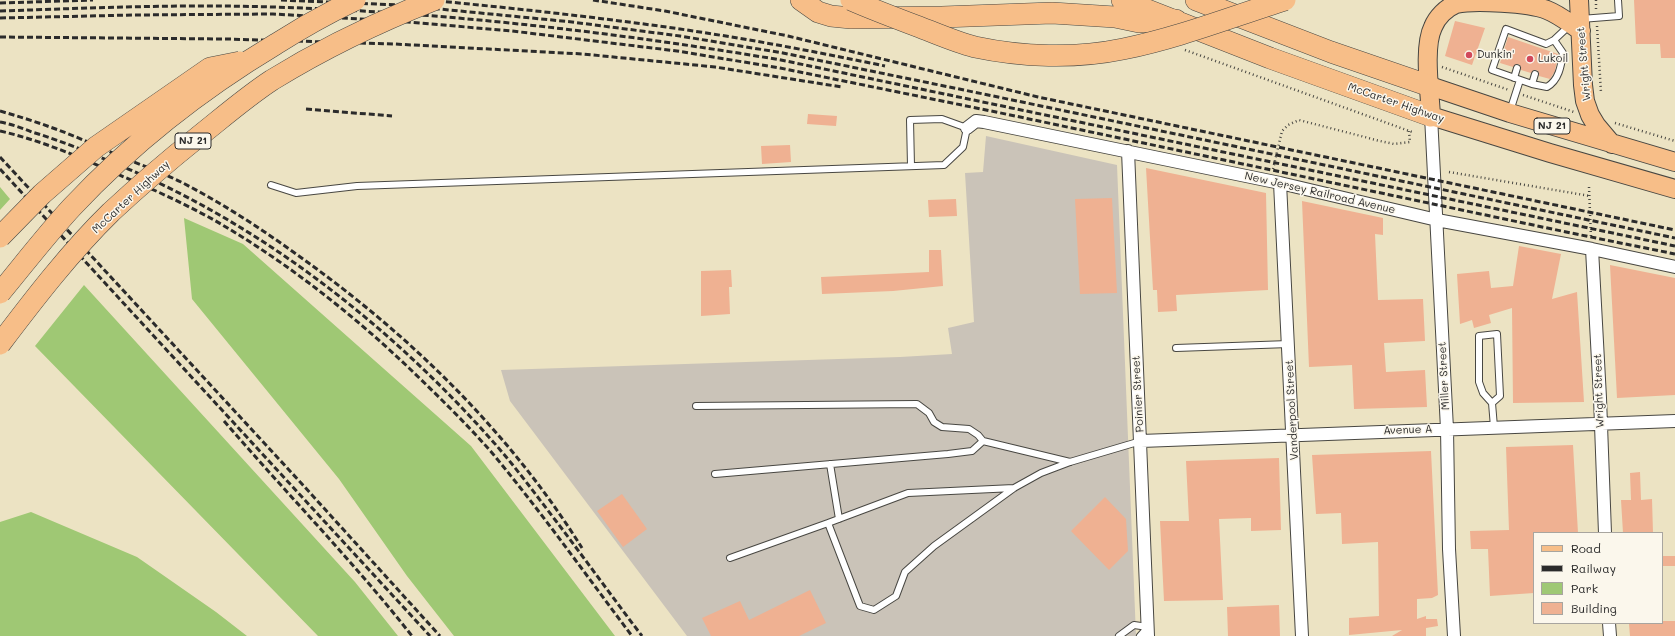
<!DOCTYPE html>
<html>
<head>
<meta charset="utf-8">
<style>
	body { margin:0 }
	#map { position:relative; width:1675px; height:636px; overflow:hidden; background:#ece3c3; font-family:Mali,sans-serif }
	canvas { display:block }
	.legend { position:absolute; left:1533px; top:532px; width:130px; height:92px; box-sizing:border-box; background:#fbf7ec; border:1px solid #a8a59f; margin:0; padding:5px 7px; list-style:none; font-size:12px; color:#2b2b2b }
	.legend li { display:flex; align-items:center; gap:8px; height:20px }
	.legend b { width:20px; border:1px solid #a8a59f }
</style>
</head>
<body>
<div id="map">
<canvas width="1675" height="636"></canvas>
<ul class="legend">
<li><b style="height:5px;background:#f7be88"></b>Road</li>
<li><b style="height:5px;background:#2b2b2b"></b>Railway</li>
<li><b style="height:11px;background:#9fc874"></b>Park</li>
<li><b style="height:11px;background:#efb192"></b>Building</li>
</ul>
</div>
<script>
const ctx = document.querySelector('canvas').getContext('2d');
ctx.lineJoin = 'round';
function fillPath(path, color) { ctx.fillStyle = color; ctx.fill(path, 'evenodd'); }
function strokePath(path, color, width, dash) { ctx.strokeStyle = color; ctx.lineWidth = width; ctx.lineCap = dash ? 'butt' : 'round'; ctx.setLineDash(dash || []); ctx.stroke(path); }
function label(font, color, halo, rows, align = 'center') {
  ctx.font = font + ' Mali,sans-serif'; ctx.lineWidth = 3; ctx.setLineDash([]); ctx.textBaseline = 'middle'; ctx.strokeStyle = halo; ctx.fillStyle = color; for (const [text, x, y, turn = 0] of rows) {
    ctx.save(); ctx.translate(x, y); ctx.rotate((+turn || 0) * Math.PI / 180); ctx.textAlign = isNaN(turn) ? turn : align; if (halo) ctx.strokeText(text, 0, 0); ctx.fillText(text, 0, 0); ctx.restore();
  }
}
fillPath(new Path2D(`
	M986,136L1117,165L1136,636H687L510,401L501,370L900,357L952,354L948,328L974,322L965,173L983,172Z`), '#cac3b8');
fillPath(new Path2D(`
	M0,187L10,199L0,210Z
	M184,218L243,244L471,446L615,636H454L407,576L339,479L192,299Z
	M84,285L355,582L398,636H318L35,346Z
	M31,512L137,557L216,612L247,636H0V522Z`), '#9fc874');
fillPath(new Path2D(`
	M1634,0H1675V58H1661L1660,44H1636Z
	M1455,21L1485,28L1472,65L1445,56Z
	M1508,37L1558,54L1555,71L1550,79L1539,76V73L1537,70H1534L1531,73L1521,70V67L1519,64H1516L1513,67L1500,63Z
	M808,114L837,116L836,126L807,124Z
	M790,145L791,162L762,164L761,146Z
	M1146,168L1266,193L1268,290L1176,295L1177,311L1158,312L1157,290H1153Z
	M1112,198L1117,293L1080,294L1075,199Z
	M956,199L957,216L929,217L928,200Z
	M1302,201L1383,218V235L1375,234L1378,300L1423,299L1425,341L1384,343L1386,372L1425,370L1427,407L1354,409L1352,365L1309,367Z
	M1519,246L1561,254L1552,299L1577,292L1584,402L1513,403L1512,308L1489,315L1491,323L1474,328L1472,320L1460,324L1457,274L1489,271L1491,288L1513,286Z
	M929,250H941L943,286L893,291L822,294L821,277L929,272Z
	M1610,265L1675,278V395L1617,398Z
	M731,270L732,287H729L730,314L701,316V271Z
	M1573,445L1578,533H1534V593L1490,596L1488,549H1471L1470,531L1509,530L1506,447Z
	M1431,451L1438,595L1432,598L1417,599V619L1426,616V619H1437L1438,626L1426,628V636H1392L1402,630L1349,635V618L1379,616L1378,542L1342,544L1341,513L1316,514L1312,455Z
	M1279,458L1281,530L1251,531V518L1219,519L1223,600L1164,601L1160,521H1189L1186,461Z
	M1640,472L1641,500L1652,499L1653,533H1623L1621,500H1631L1630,473Z
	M622,494L647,529L623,547L597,511Z
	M1105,497L1126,519L1128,551L1109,570L1071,531Z
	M1662,556H1675V566H1662Z
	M810,590L826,623L799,636H711L702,618L740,601L749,620Z
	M1279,605L1280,636H1228L1227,607Z
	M1662,621H1675V636H1630L1629,624L1662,623Z`), '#efb192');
const service = new Path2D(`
	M1581,19L1619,16L1618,0
	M1554,40L1546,44L1506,29L1492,70L1532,84L1547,87C1559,80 1561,66 1563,53L1554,40L1570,25
	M1514,78L1517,68
	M1532,84L1535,74
	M1510,111L1520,80
	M271,185L296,193L357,186L944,165L963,147L967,128L942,119L910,120L911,166
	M1176,348L1289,344
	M1492,403L1500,396L1497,334L1479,336V382L1483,393L1492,403L1494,427
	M696,406L917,404L929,413L934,422L942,427L969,429L978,435L983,441
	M830,464L839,519
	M715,474L948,454L972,451L983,441L1070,462
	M1014,488L908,493L828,523L860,606L874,610L896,596L905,572L934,546L1014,488L1041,473L1070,462L1141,441
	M730,558L828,523
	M1119,636L1134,625L1148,627L1140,636`);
const minor = new Path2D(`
	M1431,116L1447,429L1449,549L1454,636
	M967,128L976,121L984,122L1280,183L1437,220L1592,249L1675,267
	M1128,151L1148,636
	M1280,183L1302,636
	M1592,249L1600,398L1605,533
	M1141,441L1675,421
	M1609,623L1610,636`);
const primary = new Path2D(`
	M1579,0L1583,85L1585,101L1590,115L1596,125L1612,144
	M1581,31C1570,24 1560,15 1547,10C1529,3 1474,0 1456,4C1446,8 1437,17 1433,27C1423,47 1430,93 1431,116L1550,153L1675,189
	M1430,86L1510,113L1675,162`);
const motorway = new Path2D(`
	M801,0L818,12L831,16L851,18L942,17L1052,13L1115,17L1139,22L1176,20
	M1122,0L1270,58L1431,116
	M1196,0L1331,52L1430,86`);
strokePath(service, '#484742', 8);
strokePath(minor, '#484742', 14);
strokePath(primary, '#484742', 20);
strokePath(motorway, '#484742', 22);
strokePath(new Path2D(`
	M1596,0V9
	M1597,26L1601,93
	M1185,50L1412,132
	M1442,67L1509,90
	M1523,95L1574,112
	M1615,123L1675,141
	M1273,169L1282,131L1288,125L1299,120L1380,141L1394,144L1410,142L1409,131
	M1449,172L1590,196
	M1589,187L1591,238`), '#484742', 2.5, [1, 3]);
strokePath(service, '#fff', 6);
strokePath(minor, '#fff', 12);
strokePath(primary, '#f7be88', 18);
strokePath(motorway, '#f7be88', 21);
strokePath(new Path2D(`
	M281,0L398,5L572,22L680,36L783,53L998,97L1675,238
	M428,0C512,8 596,17 680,29C749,39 817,52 885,66
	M593,0L665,11L788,36L1038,97L1675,230
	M0,3L93,0
	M0,11C91,8 181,4 272,7C443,12 613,32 781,60L1675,246
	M0,18L133,15L273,14L397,21L512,31L677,51L780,68L996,112L1571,233L1675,254
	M0,37L227,39L394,44L583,54L715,67L842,87
	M306,109L392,116
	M0,111C17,116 34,121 50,127C76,136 101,148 126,159C144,166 163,173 181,182C226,205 269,234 310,264C417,342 512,436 582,548
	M0,122C11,124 22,128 32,132C62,141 90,153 119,165C264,226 392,327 496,445C517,469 536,495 556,521C585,559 613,598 642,636
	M0,131C44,141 84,159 124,177C155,190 185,204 214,220C285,261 350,312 409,368C438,396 467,424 493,454C542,513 586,575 632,636
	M0,157L302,484L440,636
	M0,169L430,636
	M224,421C286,493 353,561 412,636`), '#2b2b2b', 3, [6, 3]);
const motorwayBridge = new Path2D(`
	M851,0C876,11 901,20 927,30C942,36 959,43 975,47C1022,57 1075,59 1123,49C1178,38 1231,17 1285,0
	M0,237L42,194L96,147L210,68L240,62
	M0,293C24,264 47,234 72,207C132,143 201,89 276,44C301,28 328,13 355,0
	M0,344C34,299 71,251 111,212C139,186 168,161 198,137C222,118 246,97 272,80C324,48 378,22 434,0`);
strokePath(motorwayBridge, '#484742', 22, []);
strokePath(motorwayBridge, '#f7be88', 21);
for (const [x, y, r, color] of [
	[1469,55,4,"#d1495b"],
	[1530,59,4,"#d1495b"]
]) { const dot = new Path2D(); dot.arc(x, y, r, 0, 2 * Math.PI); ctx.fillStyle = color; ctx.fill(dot); strokePath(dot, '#fbf7ec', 1.5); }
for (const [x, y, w] of [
	[1552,126,36],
	[193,141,36]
]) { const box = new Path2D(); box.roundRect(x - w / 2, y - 8, w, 16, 3); ctx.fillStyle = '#fbf7ec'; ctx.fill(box); strokePath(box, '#2b2b2b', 1); }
label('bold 10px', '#2b2b2b', null, [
	["NJ 21",1552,126],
	["NJ 21",193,141]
]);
label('11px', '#2b2b2b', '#fbf7ec', [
	["Dunkin'",1477,55],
	["Lukoil",1538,59]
], 'left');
label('11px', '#2b2b2b', '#fbf7ec', [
	["Wright Street",1584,64,-95],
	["McCarter Highway",1396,103,19],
	["New Jersey Railroad Avenue",1320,193,13],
	["McCarter Highway",131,197,-43],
	["Miller Street",1444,376,-93],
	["Wright Street",1599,391,-92],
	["Poinier Street",1138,394,-93],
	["Vanderpool Street",1292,410,-93],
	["Avenue A",1408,430,-2]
]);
</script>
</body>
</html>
